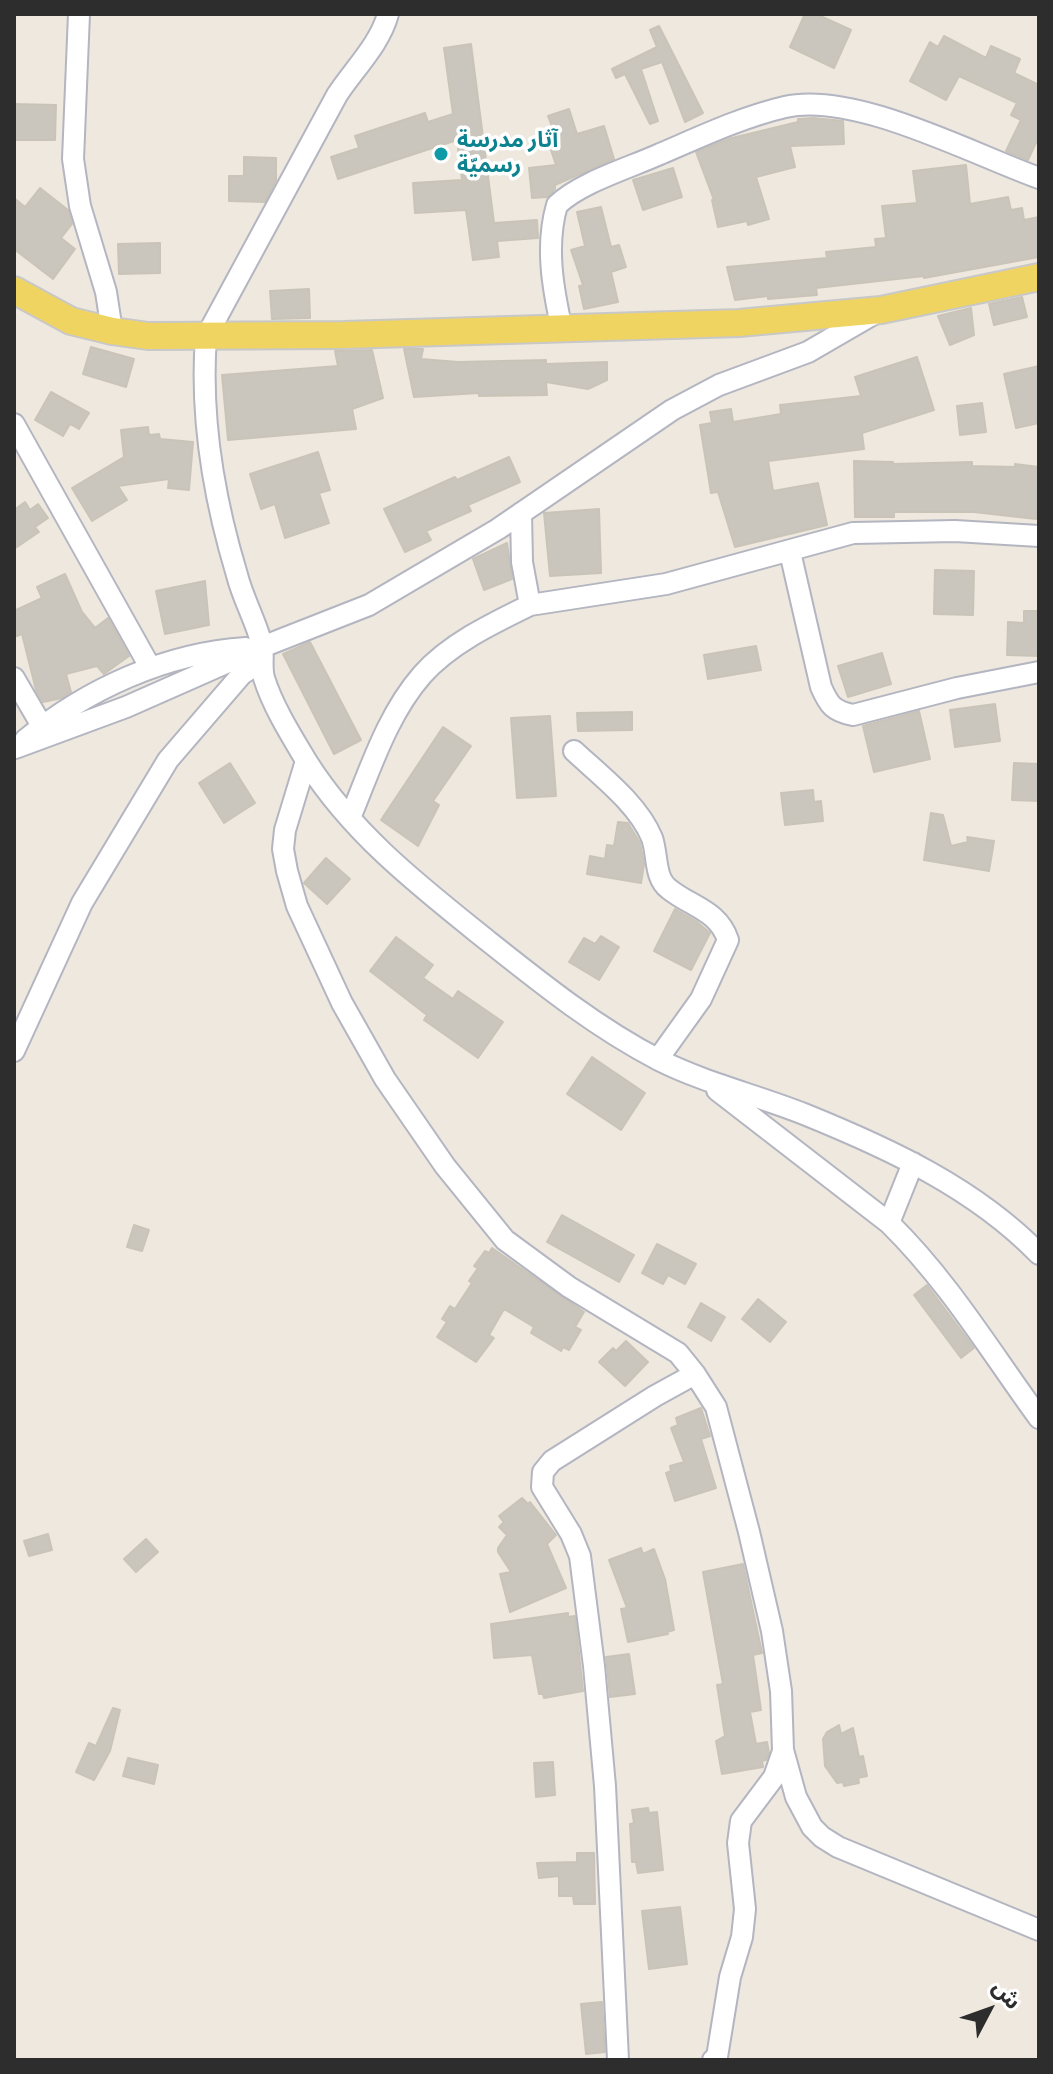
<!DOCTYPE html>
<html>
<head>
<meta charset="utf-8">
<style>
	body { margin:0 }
	#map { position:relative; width:1053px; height:2074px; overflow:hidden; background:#eee8df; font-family:Manrope,"Noto Sans Arabic",sans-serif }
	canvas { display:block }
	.frame { position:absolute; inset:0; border:16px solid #2d2d2d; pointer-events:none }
	.north { position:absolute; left:949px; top:1970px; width:80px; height:80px; -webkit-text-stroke:6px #fff; paint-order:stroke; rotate:49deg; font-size:22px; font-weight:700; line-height:32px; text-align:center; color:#2d2d2d }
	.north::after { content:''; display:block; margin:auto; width:28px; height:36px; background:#2d2d2d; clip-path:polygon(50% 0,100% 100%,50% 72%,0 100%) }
</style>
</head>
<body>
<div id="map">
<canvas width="1053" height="2074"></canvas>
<div class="frame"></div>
<div class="north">ش</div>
</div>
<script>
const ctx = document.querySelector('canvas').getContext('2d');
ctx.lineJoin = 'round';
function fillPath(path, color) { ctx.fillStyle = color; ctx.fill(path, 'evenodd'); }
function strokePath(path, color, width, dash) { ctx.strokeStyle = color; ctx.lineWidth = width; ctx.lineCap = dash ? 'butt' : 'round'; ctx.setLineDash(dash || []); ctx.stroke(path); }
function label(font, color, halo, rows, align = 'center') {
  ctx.font = font + ' Manrope,"Noto Sans Arabic",sans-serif'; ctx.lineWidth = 7; ctx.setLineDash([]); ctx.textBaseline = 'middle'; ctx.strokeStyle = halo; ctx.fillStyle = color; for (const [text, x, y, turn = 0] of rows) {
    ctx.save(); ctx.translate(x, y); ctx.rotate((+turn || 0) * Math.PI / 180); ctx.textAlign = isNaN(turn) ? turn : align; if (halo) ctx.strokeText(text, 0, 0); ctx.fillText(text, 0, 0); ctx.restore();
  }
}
const building = new Path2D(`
	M805,14H816L851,30L834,68L790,47Z
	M659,26L703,113L685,122L662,62L641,69L658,121L650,124L625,74L616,78L612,69L657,47L650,30Z
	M944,36L986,58L991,46L1020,59L1014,73L1039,85V136L1028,160L1006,151L1021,120L1011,115L1017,103L959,76L946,100L910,81L930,42L938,47Z
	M471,44L494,223L537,220L538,238L497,241L499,257L473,260L466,210L415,213L413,183L462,180L457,140L338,179L331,157L359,148L355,136L425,113L428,122L453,114L444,48Z
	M14,104L56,105L55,140H14Z
	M569,109L577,134L604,126L614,159L555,185V189L548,197L532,198L529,168L556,165L545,132L553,129L548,116Z
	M813,118L843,121L844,144L790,146L795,167L756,177L769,219L748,225L747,221L718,227L712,200H714L696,152L732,138L798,122V119Z
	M244,157L276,158V180L265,202L229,201V176H244Z
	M966,165L970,204L1008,197L1011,210L1022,208L1024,220L1039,217V257L924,278V276L816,288L817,295L768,299V296L735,300L727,267L827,258L826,252L876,247L875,239L886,238L882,206L917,203L913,171Z
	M673,168L682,197L643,210L633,180Z
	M40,188L68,210L72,224L61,238L75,249L53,279L14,249V198L25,207Z
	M601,207L611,247L619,245L626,267L611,272L618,302L584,309L579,286L583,285L571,250L585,246L577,212Z
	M160,243V273L119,274L118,244Z
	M309,289L310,318L272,319L270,291Z
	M1022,297L1027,317L994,325L989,304Z
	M971,308L974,335L950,345L938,316Z
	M91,347L134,359L126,387L83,374Z
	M404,349H423L421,359L458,362L546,360V364L607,362V380L588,389L546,382L547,395L479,396V393L414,397Z
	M372,350L383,398L352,409L356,429L228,440L222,375L338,366L335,351Z
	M917,357L934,410L862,433L864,449L768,461L773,491L818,483L827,525L735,547L718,492L711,493L700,425L712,423L710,412L731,409L733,422L781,414L780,405L861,396L855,377Z
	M1039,366V423L1016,428L1004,374Z
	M51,392L89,413L79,429L70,424L63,436L35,420Z
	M982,403L986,432L960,435L957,406Z
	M148,427L149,435L159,434L160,439L193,442L189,490L168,488L169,479L118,486L127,500L92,521L72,488L124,457L121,430Z
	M318,452L330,490L319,493L329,523L285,538L275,504L261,509L250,474Z
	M509,457L520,482L468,505L471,511L426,531L431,540L405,552L384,509L455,477L457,480Z
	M854,461L893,462V464L972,462V466L1015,467V464L1039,467L1036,519L974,512H894V517H855Z
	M25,502L30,510L38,504L48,518L35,527L39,532L14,549V510Z
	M599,509L601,573L550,576L544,513Z
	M507,543L512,579L484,590L473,559Z
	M935,570L974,571L973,615L934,614Z
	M65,574L82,612L95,628L108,618L129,656L104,674L97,666L66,674L71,692L62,698L43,702L36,690L22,634L14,637V611L42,598L37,587Z
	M205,581L209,625L165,634L156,591Z
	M1024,611H1039V656L1007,655L1008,622L1024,623Z
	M310,642L361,740L334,754L283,654Z
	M756,646L761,670L708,679L704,655Z
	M882,653L891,684L848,697L838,666Z
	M995,704L1000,741L955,747L950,710Z
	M919,711L930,759L874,772L863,726Z
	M632,712V730L578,731L577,713Z
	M550,716L556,796L517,798L511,718Z
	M443,727L471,746L433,801L439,805L418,846L381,820Z
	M230,763L255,803L224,823L199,783Z
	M1014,763L1039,764V801L1012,800Z
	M813,790L814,802L821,801L823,821L785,825L781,793Z
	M931,813L943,815L951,846L968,842L967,837L994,841L989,871L924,860Z
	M618,822L628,823L640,843L644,864L641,883L587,874L590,856L605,859L607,845L614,846Z
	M326,858L350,879L327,904L304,883Z
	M675,909L696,921L710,933L691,970L654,951Z
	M601,936L619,947L599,980L569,962L584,938L595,944Z
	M396,937L433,965L423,978L453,999L458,991L503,1022L478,1058L424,1020L427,1015L370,971Z
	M592,1057L645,1093L621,1130L567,1094Z
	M562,1215L634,1255L619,1282L547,1242Z
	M134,1225L149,1230L142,1251L127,1247Z
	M657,1244L696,1264L685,1284L668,1275L663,1284L642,1273Z
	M492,1248L584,1312L575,1327L581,1330L569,1350L563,1347L561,1351L531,1333L534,1327L504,1309L489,1335L494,1338L476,1362L437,1337L447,1322L442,1319L450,1306L455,1309L472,1283L469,1281L478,1268L474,1266L485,1251L489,1253Z
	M927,1285L974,1348L961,1358L914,1295Z
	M758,1299L786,1322L770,1342L742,1319Z
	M701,1303L725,1317L711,1341L688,1327Z
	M626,1341L648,1362L625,1386L599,1362L613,1348L616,1351Z
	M701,1408L710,1436L701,1439L716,1488L675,1501L666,1473L671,1471L670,1466L684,1462L671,1428L678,1425L676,1418Z
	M522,1498L528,1504L530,1502L556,1535L547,1544L566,1588L510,1612L500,1574L511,1572L498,1552V1548L507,1535L499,1527L504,1522L499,1516Z
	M48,1534L52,1550L29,1556L24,1541Z
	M146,1539L158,1552L136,1572L124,1559Z
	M641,1548L643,1554L654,1549L665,1579L674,1630L667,1632L668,1634L628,1642L621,1609L627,1608L609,1560Z
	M743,1564L762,1653L753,1655L761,1710L750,1712L756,1744L767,1742L769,1753L766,1760L762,1761L763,1767L722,1774L716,1741L725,1736L717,1685L723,1684L703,1572Z
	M568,1613V1617L575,1616L583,1691L544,1698L543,1694H539L532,1655L494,1658L491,1624Z
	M629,1654L635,1694L610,1697L606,1657Z
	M113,1708L120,1710L110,1751L94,1780L76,1772L89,1743L96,1746Z
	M839,1725L841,1734L853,1728L859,1757L863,1756L867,1776L858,1778L859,1783L844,1786L843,1782L837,1783L825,1766L823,1739L827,1732Z
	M128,1758L158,1765L154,1784L123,1776Z
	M553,1762L555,1795L536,1797L534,1763Z
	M648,1808L649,1813L657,1812L663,1870L638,1873L636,1862H632L630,1824L634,1823L632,1810Z
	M577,1853H594L595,1904H574L573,1896H559V1876L539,1878L537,1863L577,1862Z
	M680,1907L687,1964L649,1969L642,1911Z
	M602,2002L605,2052L586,2054L581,2004Z`);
fillPath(building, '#cac6bd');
strokePath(building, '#cac4b8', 2);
const minor = new Path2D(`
	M79,14L73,159L80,206L106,292L112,331
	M388,14C380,44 354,69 337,95L206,337C200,417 214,499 237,575C243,599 256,621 262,645C264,656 261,667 264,678C273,707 292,737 307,762C353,835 422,888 488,941C542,984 597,1028 659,1060C705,1083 756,1095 804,1114C888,1148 975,1188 1039,1254
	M562,330C553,289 545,246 557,205C581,182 629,168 660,154C700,137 742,117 785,107C854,91 972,154 1039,178
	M14,424L150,667
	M521,513L522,562L530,605L666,584L853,533L955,531L1039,536
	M790,552L821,687C829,705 833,711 853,715L957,688L1039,672
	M14,678L42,726
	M25,740C87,689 166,653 246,648
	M15,748L126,707L262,647L369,605L498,529L672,410L719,385L808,352L877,312
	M574,751C601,776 638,804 652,838C658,855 654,878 669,889C691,907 718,910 728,940L701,999L658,1059
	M306,761L285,830L283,849L287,871L297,906L342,1003L385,1079L445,1166L505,1240L569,1287L678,1353L695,1374L716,1407L749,1532L772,1631L781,1691L783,1750L796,1797L812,1827L822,1837L838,1847L1039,1930
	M350,818C370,770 387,715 422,675C449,644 493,623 530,605
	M14,1051L82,903L168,760L242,674L262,661
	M717,1090L889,1223C949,1282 990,1351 1039,1418
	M889,1223L913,1163
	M618,2060L605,1786L594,1666L580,1556L571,1534L542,1487L543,1472L552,1461L655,1396L695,1374
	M713,2060L717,2057L730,1977L742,1937L745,1909L738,1843L741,1821L774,1777L783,1751`);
const major = new Path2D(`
	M14,290L71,321L112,331L148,336L344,335L739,323L881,310L1039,277`);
strokePath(minor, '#b3b5c0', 24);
strokePath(major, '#c8c8c8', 30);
strokePath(minor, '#fff', 20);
strokePath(major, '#f0d462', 26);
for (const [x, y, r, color] of [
	[441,154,8,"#0f9aa8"]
]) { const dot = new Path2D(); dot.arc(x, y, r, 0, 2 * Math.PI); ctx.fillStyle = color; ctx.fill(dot); strokePath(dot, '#fff', 3); }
label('bold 22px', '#0d838f', '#fff', [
	["آثار مدرسة",457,141],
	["رسميّة",457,166]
], 'left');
</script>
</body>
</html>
